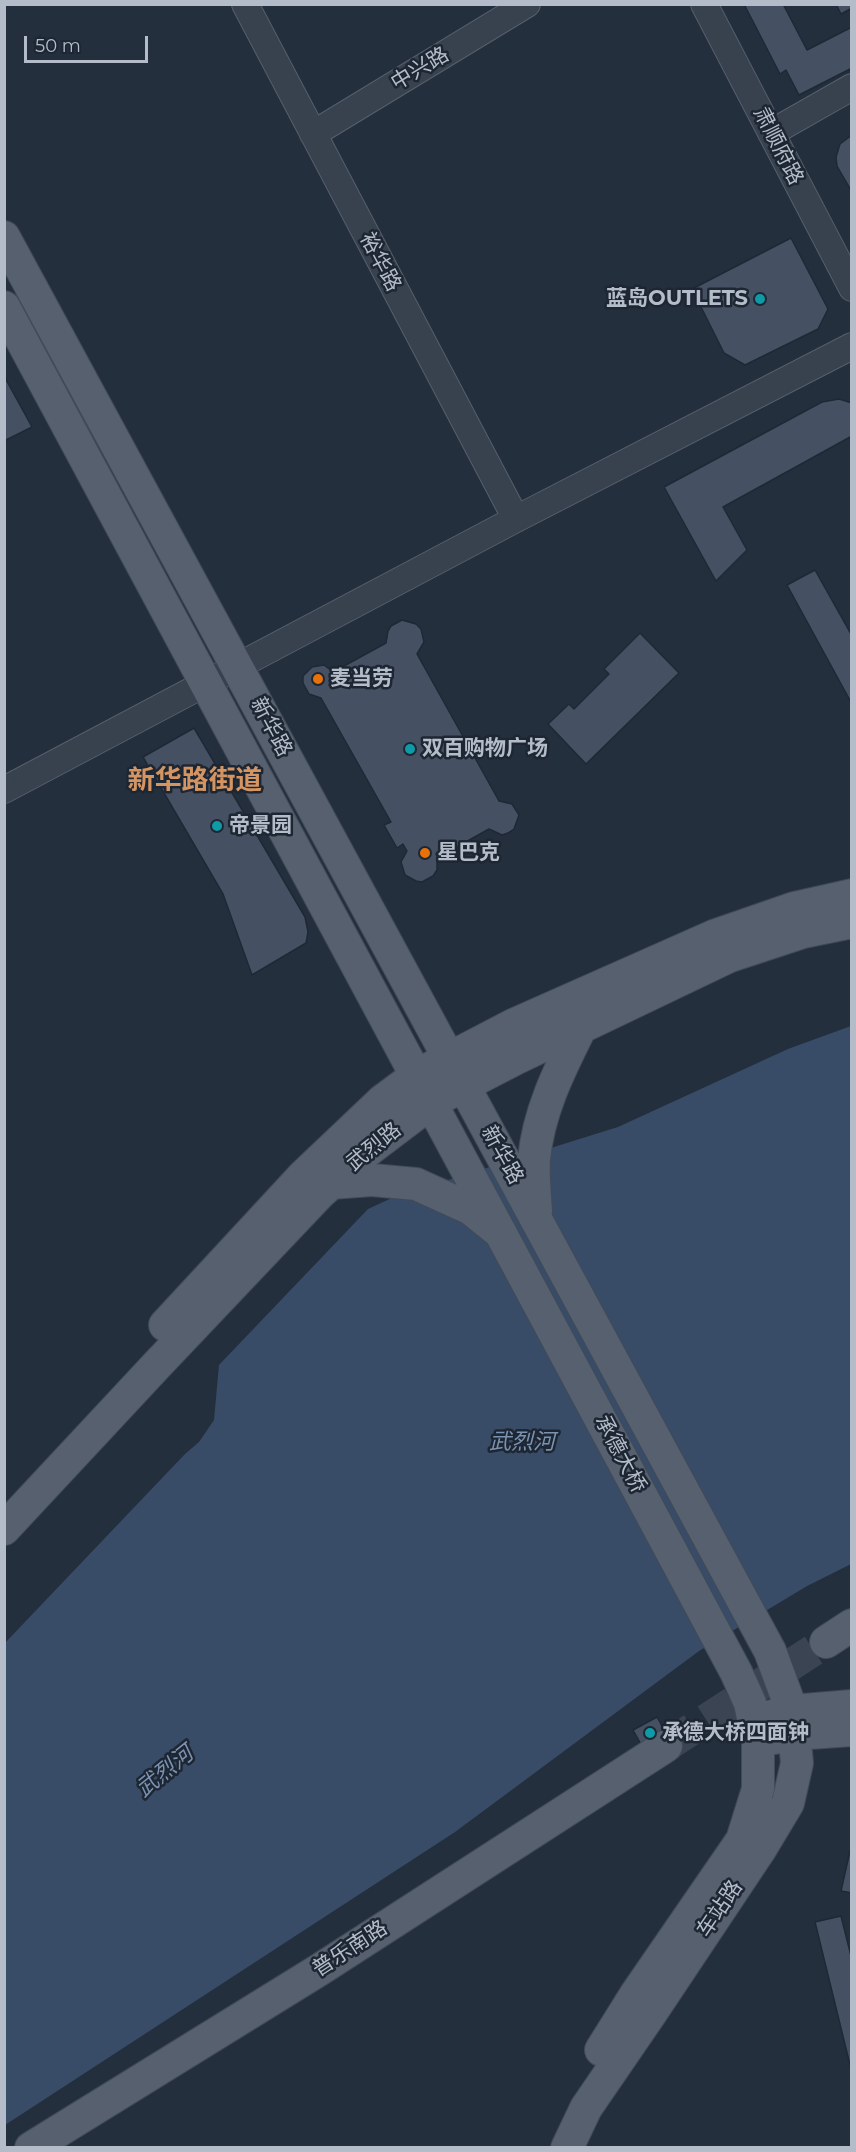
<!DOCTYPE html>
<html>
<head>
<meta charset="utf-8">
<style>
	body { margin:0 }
	#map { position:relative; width:856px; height:2152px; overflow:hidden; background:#242f3e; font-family:Montserrat,sans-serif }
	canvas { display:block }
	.frame { position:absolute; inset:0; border:6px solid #b4bcc9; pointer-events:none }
	.scale { position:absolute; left:24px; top:36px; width:124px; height:27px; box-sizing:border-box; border:3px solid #b4bcc9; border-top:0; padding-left:8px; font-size:18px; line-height:21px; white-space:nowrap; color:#b4bcc9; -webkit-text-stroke:4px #1d2633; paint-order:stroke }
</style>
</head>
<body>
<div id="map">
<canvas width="856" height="2152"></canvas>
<div class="frame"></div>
<div class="scale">50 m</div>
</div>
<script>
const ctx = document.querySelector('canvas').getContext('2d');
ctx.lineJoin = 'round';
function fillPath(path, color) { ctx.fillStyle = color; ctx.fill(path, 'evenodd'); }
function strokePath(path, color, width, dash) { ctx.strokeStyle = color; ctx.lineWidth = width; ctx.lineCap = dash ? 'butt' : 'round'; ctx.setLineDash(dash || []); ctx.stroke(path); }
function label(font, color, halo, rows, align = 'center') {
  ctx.font = font + ' Montserrat,"Noto Sans SC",sans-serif'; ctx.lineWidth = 5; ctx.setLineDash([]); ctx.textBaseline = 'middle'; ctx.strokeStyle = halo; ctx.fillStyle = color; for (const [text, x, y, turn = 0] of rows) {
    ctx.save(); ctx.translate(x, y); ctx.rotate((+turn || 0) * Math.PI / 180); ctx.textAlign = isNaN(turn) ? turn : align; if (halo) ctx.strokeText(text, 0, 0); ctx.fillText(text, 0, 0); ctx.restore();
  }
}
fillPath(new Path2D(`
	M851,1026V1564L807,1586L699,1651L455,1832L5,2125L4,1644L185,1454L199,1442L214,1420L219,1365L368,1209L394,1197L618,1127L788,1049Z`), '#394c67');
const building = new Path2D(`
	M744,4H783L807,50L852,27V68L799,95L786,70L780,74Z
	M836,4H852V8L841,14Z
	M852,135V192L837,166L836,157L840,144Z
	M791,238L828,309L818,329L745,365L724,353L692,289Z
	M4,376L32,427L4,441Z
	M839,399L852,403V436L723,507L747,550L716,581L664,487L822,402Z
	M815,570L852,636V704L787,585Z
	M402,620L416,624L421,629L424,642L417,654L499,801L512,804L519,815L514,829L508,833L502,835L489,829L437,858V870L433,876L422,882L416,881L405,875L401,862L407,851L403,844L397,848L384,825L391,822L321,698L309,694L303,683V676L312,667L324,665L333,672L386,643L388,631L391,626Z
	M640,633L679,673L586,764L548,724L569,704L574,709L609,674L604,669Z
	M194,728L305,917L308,932L306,943L252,975L223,894L143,757Z
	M657,1717L667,1735L643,1748L633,1730Z
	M852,1842V1893L841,1891Z
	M841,1916L852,1960V2073L815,1922Z`);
fillPath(building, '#455162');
strokePath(building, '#1f2835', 1.5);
strokePath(new Path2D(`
	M666,1746L826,1642`), '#3a4453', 32, [32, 16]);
const minor = new Path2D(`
	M245,4L516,519
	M704,4L852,288
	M771,133L852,87
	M313,134L527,4
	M4,790L516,519L852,346`);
const major = new Path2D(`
	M4,237L770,1651L792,1711L797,1763L788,1803L761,1848L651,2013L586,2108L567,2148
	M4,307L736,1672L750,1703L758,1742V1789L742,1840L636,1994L601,2050
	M331,1183L372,1180L416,1184L471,1209L497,1230
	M536,1211C535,1194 533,1177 534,1160C538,1112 560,1069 581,1027
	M165,1325L303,1176L382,1101L417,1075L513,1025L716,935L794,908L852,895
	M4,1529L155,1367L320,1193L366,1152L432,1102L517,1058L730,956L803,932L852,922
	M826,1642L852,1625
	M772,1716L792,1711L852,1706
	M774,1738L795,1734L852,1730
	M31,2148L319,1970L666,1746`);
strokePath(minor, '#565f6c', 28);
strokePath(major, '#414a57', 34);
strokePath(minor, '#38414e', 26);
strokePath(major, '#56606e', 32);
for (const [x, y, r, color] of [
	[760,299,6,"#0f9aa8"],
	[318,679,6,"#e8710a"],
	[410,749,6,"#0f9aa8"],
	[217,826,6,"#0f9aa8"],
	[425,853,6,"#e8710a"],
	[650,1733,6,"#0f9aa8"]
]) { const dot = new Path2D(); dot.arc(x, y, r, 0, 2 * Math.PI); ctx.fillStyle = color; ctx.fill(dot); strokePath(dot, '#1d2633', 2); }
label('21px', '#b4bcc9', '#1d2633', [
	["中兴路",420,69,-31],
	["肃顺府路",778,146,63],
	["裕华路",380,262,62],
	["新华路",271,727,62],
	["武烈路",374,1147,-39],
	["新华路",502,1155,61],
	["承德大桥",620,1454,62],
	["车站路",720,1909,-56],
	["普乐南路",350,1949,-33]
]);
label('bold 21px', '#b4bcc9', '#1d2633', [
	["蓝岛OUTLETS",748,299,"right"],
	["麦当劳",330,679],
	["双百购物广场",422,749],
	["帝景园",229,826],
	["星巴克",437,853],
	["承德大桥四面钟",662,1733]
], 'left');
label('italic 22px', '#7c92b1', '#1d2633', [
	["武烈河",522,1443],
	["武烈河",165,1772,-39]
]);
label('bold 27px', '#d59563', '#1d2633', [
	["新华路街道",195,781]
]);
</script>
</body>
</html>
